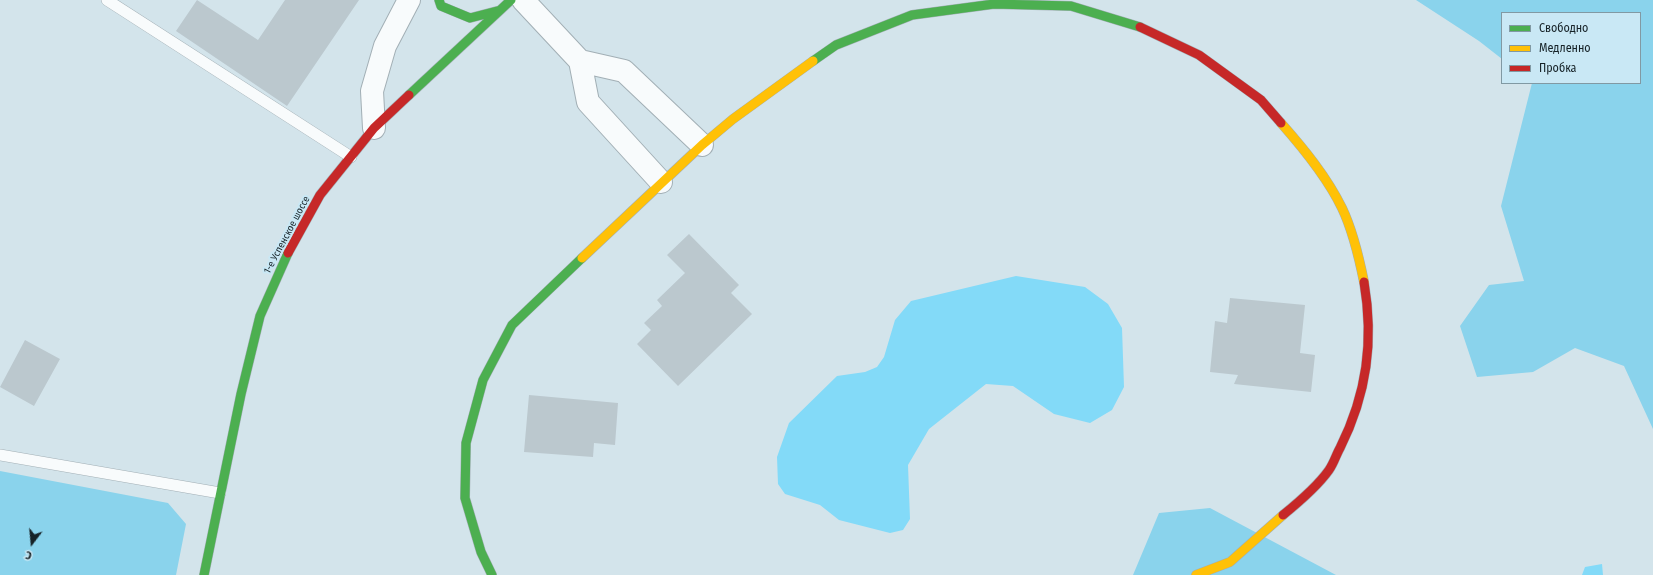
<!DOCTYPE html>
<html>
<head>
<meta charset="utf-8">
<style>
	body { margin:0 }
	#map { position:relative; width:1653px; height:575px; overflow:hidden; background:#d3e4eb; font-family:"Fira Sans Condensed",sans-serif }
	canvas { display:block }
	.legend { position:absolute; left:1501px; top:12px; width:140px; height:72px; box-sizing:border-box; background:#c9e8f5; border:1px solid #8199a3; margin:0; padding:5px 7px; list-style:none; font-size:12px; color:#162227 }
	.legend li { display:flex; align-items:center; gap:8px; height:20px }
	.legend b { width:20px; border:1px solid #8199a3 }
	.north { position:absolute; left:12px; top:523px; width:40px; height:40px; -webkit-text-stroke:3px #c9e8f5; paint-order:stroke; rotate:196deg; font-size:11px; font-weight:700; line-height:16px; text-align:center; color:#162227 }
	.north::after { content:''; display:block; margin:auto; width:14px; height:18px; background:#162227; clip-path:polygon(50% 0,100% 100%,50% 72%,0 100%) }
</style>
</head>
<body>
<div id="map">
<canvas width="1653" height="575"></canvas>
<ul class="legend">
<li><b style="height:5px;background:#4caf50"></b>Свободно</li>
<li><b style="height:5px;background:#ffc107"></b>Медленно</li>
<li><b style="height:5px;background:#c62828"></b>Пробка</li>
</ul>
<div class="north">С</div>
</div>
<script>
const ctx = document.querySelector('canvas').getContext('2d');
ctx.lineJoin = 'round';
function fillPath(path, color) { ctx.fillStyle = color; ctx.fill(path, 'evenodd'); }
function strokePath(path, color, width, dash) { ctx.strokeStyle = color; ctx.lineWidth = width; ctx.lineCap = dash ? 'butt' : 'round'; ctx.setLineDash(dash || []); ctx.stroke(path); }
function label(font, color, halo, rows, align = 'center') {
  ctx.font = font + ' "Fira Sans Condensed",sans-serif'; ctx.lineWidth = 4; ctx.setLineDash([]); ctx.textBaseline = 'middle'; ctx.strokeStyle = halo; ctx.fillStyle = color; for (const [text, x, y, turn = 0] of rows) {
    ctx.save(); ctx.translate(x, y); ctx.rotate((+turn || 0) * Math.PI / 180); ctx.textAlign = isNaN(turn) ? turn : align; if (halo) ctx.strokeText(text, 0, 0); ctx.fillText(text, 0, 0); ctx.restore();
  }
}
fillPath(new Path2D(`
	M1416,0H1653V429L1624,366L1575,348L1533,372L1477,377L1460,326L1489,285L1524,281L1501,206L1532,83H1640V13H1502V59L1479,41Z
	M0,471L168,503L186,524L176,575H0Z
	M1210,508L1336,575H1133L1159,513Z`), '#8ad3ec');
fillPath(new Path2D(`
	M1016,276L1085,287L1108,304L1122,328L1124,387L1112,410L1090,423L1054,414L1013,386L986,384L929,429L908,465L910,519L903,530L890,533L839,520L820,505L785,494L778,484L777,457L789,423L837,376L865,372L877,367L884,357L895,320L911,301Z
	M1602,564L1603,575H1582L1585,567Z`), '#83daf8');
fillPath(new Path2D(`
	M197,0L258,40L285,0H359L287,106L176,31Z
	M689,234L739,285L731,293L752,314L678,386L637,344L651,330L644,323L662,306L657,300L685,273L667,255Z
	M1230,298L1305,305L1300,353L1315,355L1311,392L1234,384L1238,375L1210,372L1215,321L1227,323Z
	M25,340L60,359L34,406L0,387Z
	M529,395L618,403L615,445L594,443L593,457L524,452Z`), '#bbc8ce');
const lane = new Path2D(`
	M107,0L351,157
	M0,455L220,493`);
const street = new Path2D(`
	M523,0L580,61L588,102L661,182
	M580,61L624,71L702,145
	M374,128L372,91L385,46L409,0`);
const fast = new Path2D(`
	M439,0L441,6L470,18L497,11
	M813,61L836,45L912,15L994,4L1071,6L1140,27
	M409,95L511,0
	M204,575L241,394L260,316L288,253
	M492,575L481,552L465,498L466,443L483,380L512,325L582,258`);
const slow = new Path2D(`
	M1281,123C1304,149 1327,177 1342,208C1353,231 1359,257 1364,282
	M582,258L702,145L733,119L813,61
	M1196,575L1230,562L1283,515`);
const jam = new Path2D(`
	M1140,27L1199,55L1261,100L1281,123
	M288,253L320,195L374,128L409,95
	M1283,515C1299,502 1317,487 1329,470C1334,463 1336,455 1340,448C1367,394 1374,341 1364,282`);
strokePath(lane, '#a2afb5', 12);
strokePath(street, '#a2afb5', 24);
strokePath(fast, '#a2afb5', 10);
strokePath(slow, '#a2afb5', 10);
strokePath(jam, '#a2afb5', 10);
strokePath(lane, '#f8fbfc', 11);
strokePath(street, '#f8fbfc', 22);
strokePath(fast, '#4caf50', 9);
strokePath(slow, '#ffc107', 9);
strokePath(jam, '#c62828', 9);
label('10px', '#162227', '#c9e8f5', [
	["1-е Успенское шоссе",287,235,-62]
]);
</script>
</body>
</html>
